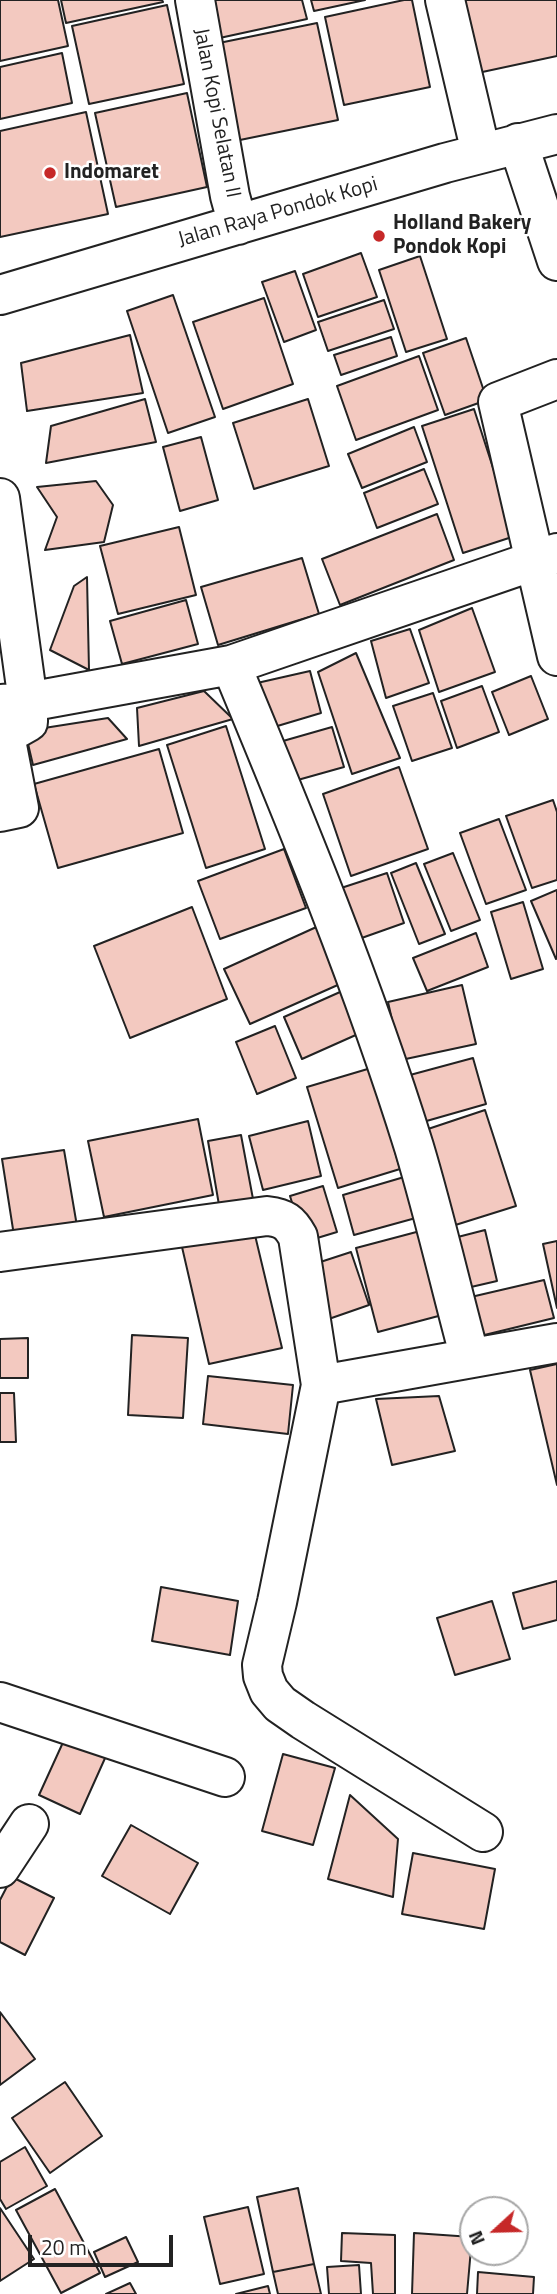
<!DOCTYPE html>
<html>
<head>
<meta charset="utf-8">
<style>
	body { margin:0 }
	#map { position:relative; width:557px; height:2294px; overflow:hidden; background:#fff; font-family:"Titillium Web",sans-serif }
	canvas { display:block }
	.north { position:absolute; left:459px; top:2196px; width:70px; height:70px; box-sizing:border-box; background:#fff; border:2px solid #a7a7a7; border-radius:50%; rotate:248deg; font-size:19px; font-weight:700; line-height:28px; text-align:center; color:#222 }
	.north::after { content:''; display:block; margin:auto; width:24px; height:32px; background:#c62828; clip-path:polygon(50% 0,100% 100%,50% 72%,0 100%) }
	.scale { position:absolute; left:28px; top:2235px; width:145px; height:32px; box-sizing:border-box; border:4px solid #222; border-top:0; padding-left:9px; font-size:21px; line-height:24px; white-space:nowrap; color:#222; -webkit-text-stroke:5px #fff; paint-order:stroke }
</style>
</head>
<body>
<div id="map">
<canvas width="557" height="2294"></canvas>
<div class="north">N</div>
<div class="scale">20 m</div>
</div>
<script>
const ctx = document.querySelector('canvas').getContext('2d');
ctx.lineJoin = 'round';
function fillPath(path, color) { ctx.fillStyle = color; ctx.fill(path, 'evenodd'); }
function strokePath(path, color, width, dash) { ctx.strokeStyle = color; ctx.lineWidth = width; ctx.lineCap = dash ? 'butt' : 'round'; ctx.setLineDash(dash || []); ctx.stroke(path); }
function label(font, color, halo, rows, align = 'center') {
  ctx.font = font + ' "Titillium Web",sans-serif'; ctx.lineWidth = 5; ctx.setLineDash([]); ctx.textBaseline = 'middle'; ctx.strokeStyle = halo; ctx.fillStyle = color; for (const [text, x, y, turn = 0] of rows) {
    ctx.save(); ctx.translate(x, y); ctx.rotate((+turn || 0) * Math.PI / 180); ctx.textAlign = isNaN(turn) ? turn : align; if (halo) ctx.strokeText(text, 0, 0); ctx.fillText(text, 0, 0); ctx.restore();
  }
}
const building = new Path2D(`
	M0,0H58L68,46L0,61Z
	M61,0H162L163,2L66,23Z
	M206,0H302L307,19L215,39Z
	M311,0H365L314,11Z
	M404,0H412L430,87L344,105L325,17Z
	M457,0H557V56L473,74Z
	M167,5L184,84L89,104L72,26Z
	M317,23L338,120L235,141L214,44Z
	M62,53L72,103L0,119V67Z
	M187,93L207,187L116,207L95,113Z
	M86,112L108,214L0,237V131Z
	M361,253L377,297L318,317L303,274Z
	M420,256L447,339L406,352L379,270Z
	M295,271L316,330L284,342L262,282Z
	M173,295L215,417L168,433L127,311Z
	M264,298L293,384L223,409L193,322Z
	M384,300L394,329L328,351L318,322Z
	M130,335L143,393L27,411L21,363Z
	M391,337L397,356L341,375L334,355Z
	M466,338L487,400L445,415L423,353Z
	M419,356L438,410L356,440L337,386Z
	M145,399L156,442L46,463L51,426Z
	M308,399L329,466L254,489L233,423Z
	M474,409L515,536L463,553L422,426Z
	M414,427L427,462L362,488L348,454Z
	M201,437L218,500L180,511L163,447Z
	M424,469L438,504L377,528L364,493Z
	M96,481L113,505L104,542L45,550L57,517L37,487Z
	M437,514L454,560L340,605L322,559Z
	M179,527L196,595L118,614L100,546Z
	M302,558L319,614L218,645L201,587Z
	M87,577L89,670L50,650L74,586Z
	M186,600L198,644L122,664L110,621Z
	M472,608L495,672L439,692L419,630Z
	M410,629L429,683L386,698L371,641Z
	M356,653L400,758L352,774L318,672Z
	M310,671L321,713L264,730L257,683Z
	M531,676L548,719L509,735L492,692Z
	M482,686L499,732L457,748L441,701Z
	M204,691L233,719L139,746L137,708Z
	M433,693L452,748L412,761L393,706Z
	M108,718L127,739L33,765L25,731Z
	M226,726L265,849L206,868L167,745Z
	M332,727L344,767L287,783L276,743Z
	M159,749L183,833L58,868L34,784Z
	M399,767L428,849L351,876L323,794Z
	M553,800L557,812V880L532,888L506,816Z
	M499,819L526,890L486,904L460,833Z
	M284,849L306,908L220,939L198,881Z
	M453,853L480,920L451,931L424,864Z
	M416,863L445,934L419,944L391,873Z
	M387,873L404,923L356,940L338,889Z
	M557,890V958L556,959L531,901Z
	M523,902L543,969L511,979L491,912Z
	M192,907L227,999L130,1038L94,946Z
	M323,924L349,980L250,1024L224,969Z
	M476,933L488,967L427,991L413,958Z
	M462,985L476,1044L401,1060L388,1002Z
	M349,988L367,1030L302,1059L284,1017Z
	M275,1026L296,1078L257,1094L236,1042Z
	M473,1058L486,1104L423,1122L410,1075Z
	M371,1068L400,1169L338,1188L307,1087Z
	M485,1110L516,1206L449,1227L419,1132Z
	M198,1119L213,1195L104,1217L88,1141Z
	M308,1121L321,1176L263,1190L249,1136Z
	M241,1135L253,1199L219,1205L208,1141Z
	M64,1150L78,1232L15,1242L2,1159Z
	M411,1175L423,1216L354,1235L343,1195Z
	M323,1186L337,1232L304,1242L290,1196Z
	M424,1230L446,1314L378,1332L356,1248Z
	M485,1230L497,1281L458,1290L446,1240Z
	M254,1231L282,1348L209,1364L182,1247Z
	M557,1241V1308L543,1244Z
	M351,1252L369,1305L323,1321L305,1267Z
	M544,1280L554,1318L468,1339L458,1300Z
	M132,1335L188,1338L183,1418L128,1415Z
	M28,1338V1378H0V1339Z
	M557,1364V1485L530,1370Z
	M208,1376L293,1385L288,1434L203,1424Z
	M0,1393H14L16,1442H0Z
	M439,1396L455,1451L392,1465L376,1399Z
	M557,1581V1620L523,1629L513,1593Z
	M161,1587L238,1601L230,1655L152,1641Z
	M492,1601L510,1659L455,1675L437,1618Z
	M65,1738L106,1756L80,1814L39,1795Z
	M283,1754L335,1768L313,1845L262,1831Z
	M350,1795L398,1839L393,1897L328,1879Z
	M131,1825L198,1863L170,1914L102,1876Z
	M413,1853L495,1869L484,1929L402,1914Z
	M12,1877L54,1898L25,1955L0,1942V1900Z
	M0,2012L35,2059L0,2085Z
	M65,2082L102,2136L50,2173L12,2118Z
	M25,2147L47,2186L6,2209L0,2199V2162Z
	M298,2188L314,2264L273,2272L257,2197Z
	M55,2189L100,2273L61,2293L16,2210Z
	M248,2207L264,2274L220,2284L204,2217Z
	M0,2208L34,2259L0,2281Z
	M342,2233L395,2235V2294H373L371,2263L341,2261Z
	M414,2233L472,2237L467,2294H412Z
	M126,2237L138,2262L105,2277L94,2252Z
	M314,2264L321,2294H278L273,2272Z
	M359,2265L361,2294H329L327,2267Z
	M478,2272L534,2277L533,2294H477Z
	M130,2283L136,2294H106Z
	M268,2286L270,2294H236Z`);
fillPath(building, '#f3c9c0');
strokePath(building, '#222', 2);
const minor = new Path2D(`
	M195,0L230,196L238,225
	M445,0L481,153
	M518,143L557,261
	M0,295L445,163L557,134
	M557,379L498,402L557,656
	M0,498L28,702V722L5,735L19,808L0,812
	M231,665L557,553
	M0,704L28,702L231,665C297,824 363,983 414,1147C435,1217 451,1288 470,1358
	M0,1252L267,1216C284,1218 290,1222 298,1237L321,1385L557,1343
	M321,1385L277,1602L262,1665L263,1676L269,1691L280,1704L303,1720L483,1832
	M0,1702L225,1777
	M0,1868L29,1824`);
strokePath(minor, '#222', 42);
strokePath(minor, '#fff', 38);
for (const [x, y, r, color] of [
	[50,173,7,"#c62828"],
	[379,236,7,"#c62828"]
]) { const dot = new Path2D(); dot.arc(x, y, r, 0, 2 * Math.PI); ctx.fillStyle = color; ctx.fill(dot); strokePath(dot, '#fff', 2.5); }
label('21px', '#222', '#fff', [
	["Jalan Kopi Selatan II",216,113,79],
	["Jalan Raya Pondok Kopi",278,213,-16]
]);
label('bold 21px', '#222', '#fff', [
	["Indomaret",64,173],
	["Holland Bakery",393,224],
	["Pondok Kopi",393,248]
], 'left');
</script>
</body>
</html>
